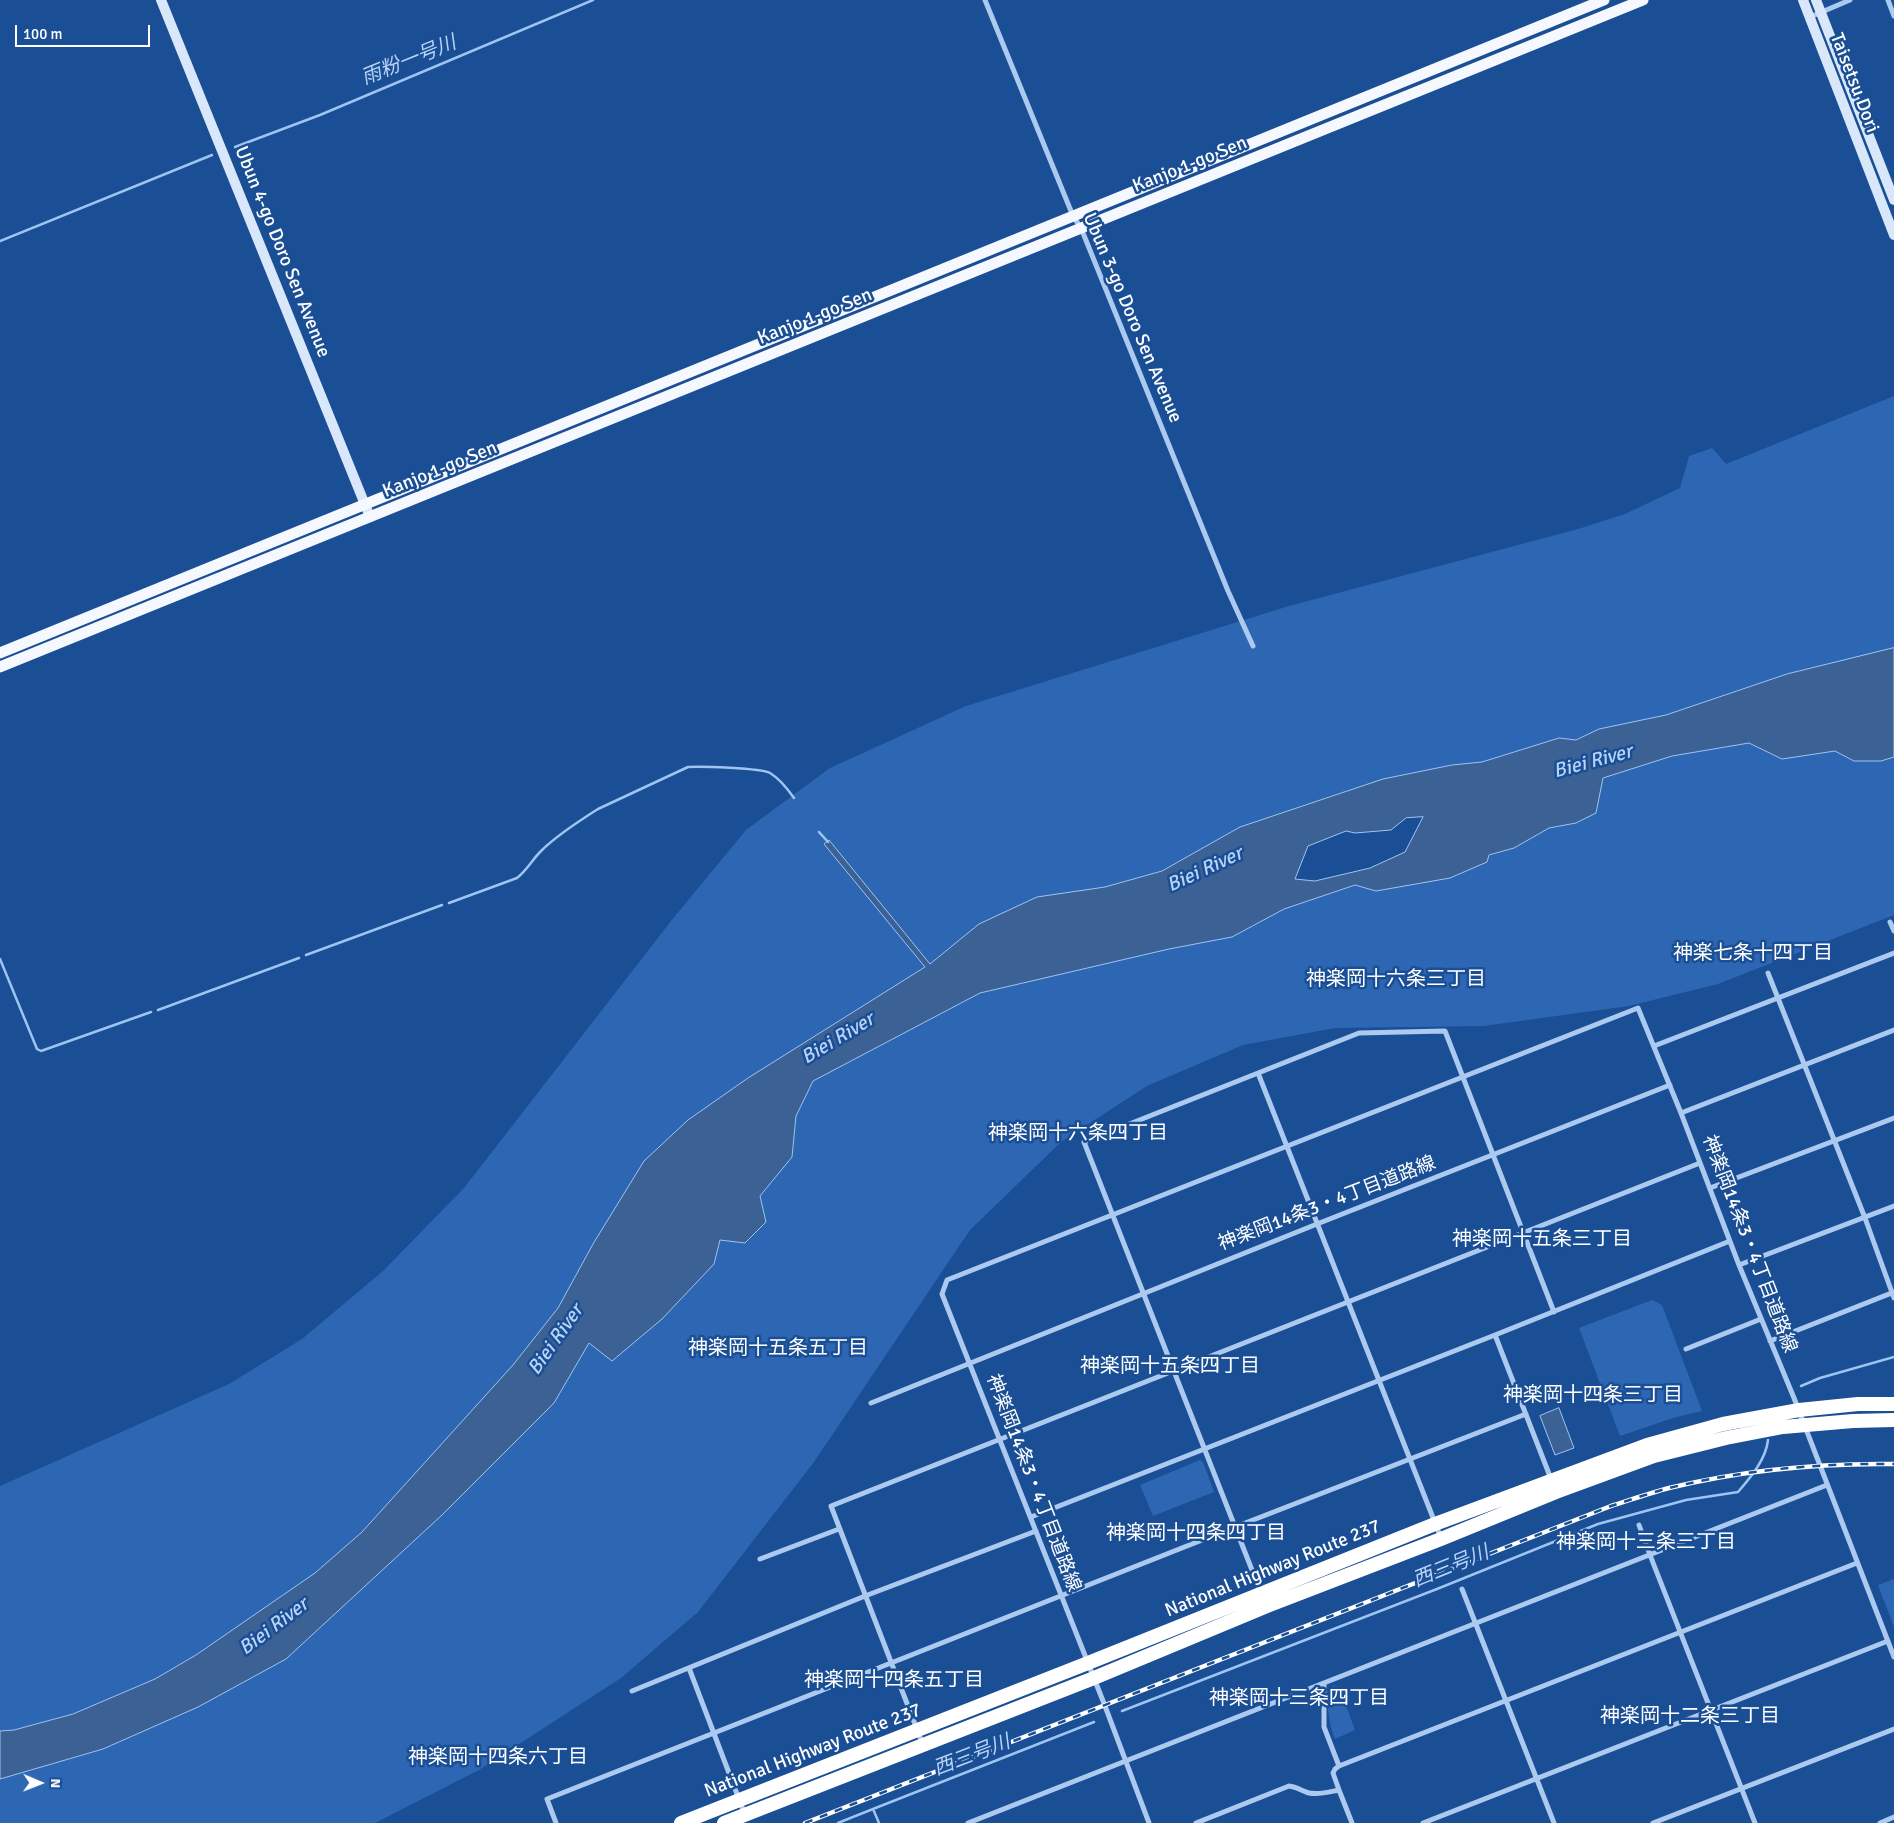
<!DOCTYPE html>
<html>
<head>
<meta charset="utf-8">
<style>
	body { margin:0 }
	#map { position:relative; width:1894px; height:1823px; overflow:hidden; background:#1a4e95; font-family:Signika,sans-serif }
	canvas { display:block }
	.north { position:absolute; left:15px; top:1758px; width:50px; height:50px; -webkit-text-stroke:4px #1a4e95; paint-order:stroke; rotate:91deg; font-size:14px; font-weight:700; line-height:20px; text-align:center; color:#fff }
	.north::after { content:''; display:block; margin:auto; width:18px; height:22px; background:#fff; clip-path:polygon(50% 0,100% 100%,50% 72%,0 100%) }
	.scale { position:absolute; left:15px; top:25px; width:135px; height:22px; box-sizing:border-box; border:2px solid #fff; border-top:0; padding-left:6px; font-size:15px; line-height:18px; white-space:nowrap; color:#fff; -webkit-text-stroke:4px #1a4e95; paint-order:stroke }
</style>
</head>
<body>
<div id="map">
<canvas width="1894" height="1823"></canvas>
<div class="north">N</div>
<div class="scale">100 m</div>
</div>
<script>
const ctx = document.querySelector('canvas').getContext('2d');
ctx.lineJoin = 'round';
function fillPath(path, color) { ctx.fillStyle = color; ctx.fill(path, 'evenodd'); }
function strokePath(path, color, width, dash) { ctx.strokeStyle = color; ctx.lineWidth = width; ctx.lineCap = dash ? 'butt' : 'round'; ctx.setLineDash(dash || []); ctx.stroke(path); }
function label(font, color, halo, rows, align = 'center') {
  ctx.font = font + ' Signika,"Noto Sans JP",sans-serif'; ctx.lineWidth = 5; ctx.setLineDash([]); ctx.textBaseline = 'middle'; ctx.strokeStyle = halo; ctx.fillStyle = color; for (const [text, x, y, turn = 0] of rows) {
    ctx.save(); ctx.translate(x, y); ctx.rotate((+turn || 0) * Math.PI / 180); ctx.textAlign = isNaN(turn) ? turn : align; if (halo) ctx.strokeText(text, 0, 0); ctx.fillText(text, 0, 0); ctx.restore();
  }
}
fillPath(new Path2D(`
	M1894,396V648L1753,685L1666,715L1599,729L1575,740L1559,738L1482,762L1452,765L1383,779L1240,827L1162,871L979,924L930,964L748,1078L644,1161L593,1244L558,1308L513,1365L362,1532L315,1573L196,1655L155,1679L73,1714L14,1730L0,1731V1486L229,1384L302,1339L383,1271L464,1188L671,921L746,830L830,768L966,706L1289,606L1578,529L1625,514L1680,488L1689,456L1712,448L1726,464Z
	M1749,743L1782,759L1835,751L1854,761H1881L1894,757V915L1718,984L1629,1006L1484,1026L1335,1028L1243,1045L1147,1086L1061,1142L970,1230L814,1462L698,1612L621,1678L479,1770L375,1823H0V1779L103,1749L554,1403L589,1343L612,1360L720,1240L746,1243L766,1222L760,1196L792,1157L796,1116L813,1081L980,993L1169,949L1232,937L1284,909L1355,885L1376,891L1514,848L1549,828L1576,823L1603,778L1671,756Z
	M1652,1300L1662,1305L1702,1411L1673,1418L1620,1436L1579,1328Z
	M1200,1460L1203,1462L1214,1492L1153,1516L1140,1485Z
	M1894,1579V1627L1878,1585Z
	M1333,1685L1339,1687L1355,1730L1335,1739C1329,1724 1324,1699 1333,1685Z`), '#2d67b3');
const water = new Path2D(`
	M1894,648V757L1881,761H1854L1835,751L1782,759L1749,743L1672,756L1603,778L1596,813L1576,823L1549,828L1514,848L1489,855L1487,862L1450,878L1376,891L1355,885L1284,909L1232,937L1169,949L980,993L813,1081L796,1116L792,1157L760,1196L766,1222L745,1243L720,1240L714,1264L662,1319L612,1361L589,1343L554,1403L442,1515L286,1659L198,1707L103,1749L0,1779V1731L14,1730L73,1714L155,1679L196,1655L315,1573L362,1532L513,1365L558,1308L593,1244L644,1161L688,1120L748,1078L925,967L824,844L829,840L930,964L979,924L1037,897L1105,887L1162,871L1240,827L1383,779L1452,765L1482,762L1559,738L1576,740L1599,729L1666,715L1787,674ZM1423,817L1405,852L1370,868L1315,881L1295,879L1308,846L1346,831L1355,833L1391,830L1406,818Z
	M1559,1408L1574,1448L1555,1455L1540,1416Z`);
fillPath(water, '#3c6195');
strokePath(water, '#9ec4f2', 1);
strokePath(new Path2D(`
	M235,147L320,115L593,0
	M0,241L212,155
	M819,832L828,842
	M449,903L517,878C527,870 532,860 541,851C557,835 579,821 598,809L688,767C699,766 761,768 770,773C780,779 787,788 794,798
	M306,955L442,905
	M0,959L37,1049L41,1051L151,1012
	M158,1010L299,958
	M1801,1386L1820,1378L1894,1357
	M1122,1711L1437,1589L1598,1524L1686,1500L1738,1492C1751,1477 1766,1459 1768,1440
	M838,1823L873,1809
	M879,1823L873,1809L1094,1722`), '#9ec4f2', 2.5);
strokePath(new Path2D(`
	M985,0L1073,216L1081,228L1228,591L1253,646
	M1888,0L1894,16
	M1810,17L1850,0
	M1890,922L1894,931
	M1768,973L1865,1218L1894,1298
	M1654,1046L1894,953
	M1258,1073L1441,1538
	M1681,1113L1894,1030
	M1710,1188L1894,1118
	M1739,1265L1894,1206
	M1495,1335L1551,1479
	M1770,1341L1894,1292
	M1686,1349L1761,1319
	M871,1403L1317,1224L1670,1085
	M1031,1517L1495,1335L1730,1241
	M1639,1525L1650,1555L1755,1823
	M760,1559L839,1529
	M1462,1589L1554,1823
	M1261,1593L1084,1142L1359,1033L1445,1031L1554,1312
	M689,1668L745,1815
	M632,1691L865,1596L1036,1531
	M923,1745L831,1506L1700,1163
	M1339,1766L1857,1563
	M1339,1790L1352,1823
	M556,1823L547,1799L1235,1527L1526,1414
	M968,1823L1827,1485
	M1149,1823L1105,1706L942,1294L947,1280L1638,1008L1681,1113L1739,1265L1794,1398L1894,1657
	M1196,1823L1289,1786C1297,1787 1302,1791 1309,1793C1320,1795 1329,1792 1339,1790L1333,1773L1335,1769L1339,1766L1324,1727V1683
	M1423,1823L1888,1641
	M1653,1823L1894,1729
	M1880,1823L1894,1817`), '#acc9f0', 5);
strokePath(new Path2D(`
	M161,0L370,517
	M1803,0L1894,235
	M1816,0L1894,200`), '#d9e7fb', 10);
strokePath(new Path2D(`
	M0,653L1604,0
	M0,667L1643,0`), '#f5f8ff', 11);
strokePath(new Path2D(`
	M681,1823L1088,1663L1435,1524L1647,1445L1723,1424L1799,1410L1858,1404H1894
	M724,1823L1094,1678L1267,1606L1441,1539L1556,1492L1654,1456L1726,1438L1783,1427L1853,1421L1894,1420`), '#fff', 14);
const rail = new Path2D(`
	M805,1823L1611,1506C1630,1500 1650,1493 1669,1488C1743,1470 1818,1463 1894,1464`);
strokePath(rail, '#fff', 4.5);
strokePath(rail, '#1a4e95', 2.5, [8]);
label('19px', '#fff', '#1a4e95', [
	["Taisetsu Dori",1854,83,69],
	["Kanjo 1-go Sen",1190,165,-22],
	["Ubun 4-go Doro Sen Avenue",282,252,68],
	["Kanjo 1-go Sen",815,317,-22],
	["Ubun 3-go Doro Sen Avenue",1132,318,67],
	["Kanjo 1-go Sen",440,470,-22],
	["神楽岡14条3・4丁目道路線",1327,1204,-21],
	["神楽岡14条3・4丁目道路線",1749,1244,69],
	["神楽岡14条3・4丁目道路線",1033,1483,69],
	["National Highway Route 237",1273,1569,-22],
	["National Highway Route 237",813,1751,-21]
]);
label('italic 20px', '#b8d4f7', '#1a4e95', [
	["雨粉一号川",409,61,-22],
	["Biei River",1593,762,-15],
	["Biei River",1205,870,-25],
	["Biei River",838,1039,-31],
	["Biei River",556,1340,-55],
	["西三号川",1451,1567,-22],
	["Biei River",274,1627,-37],
	["西三号川",972,1756,-21]
]);
label('20px', '#fff', '#1a4e95', [
	["神楽七条十四丁目",1753,954],
	["神楽岡十六条三丁目",1396,980],
	["神楽岡十六条四丁目",1078,1134],
	["神楽岡十五条三丁目",1542,1240],
	["神楽岡十五条五丁目",778,1349],
	["神楽岡十五条四丁目",1170,1367],
	["神楽岡十四条三丁目",1593,1396],
	["神楽岡十四条四丁目",1196,1534],
	["神楽岡十三条三丁目",1646,1543],
	["神楽岡十四条五丁目",894,1681],
	["神楽岡十三条四丁目",1299,1699],
	["神楽岡十二条三丁目",1690,1717],
	["神楽岡十四条六丁目",498,1758]
]);
</script>
</body>
</html>
